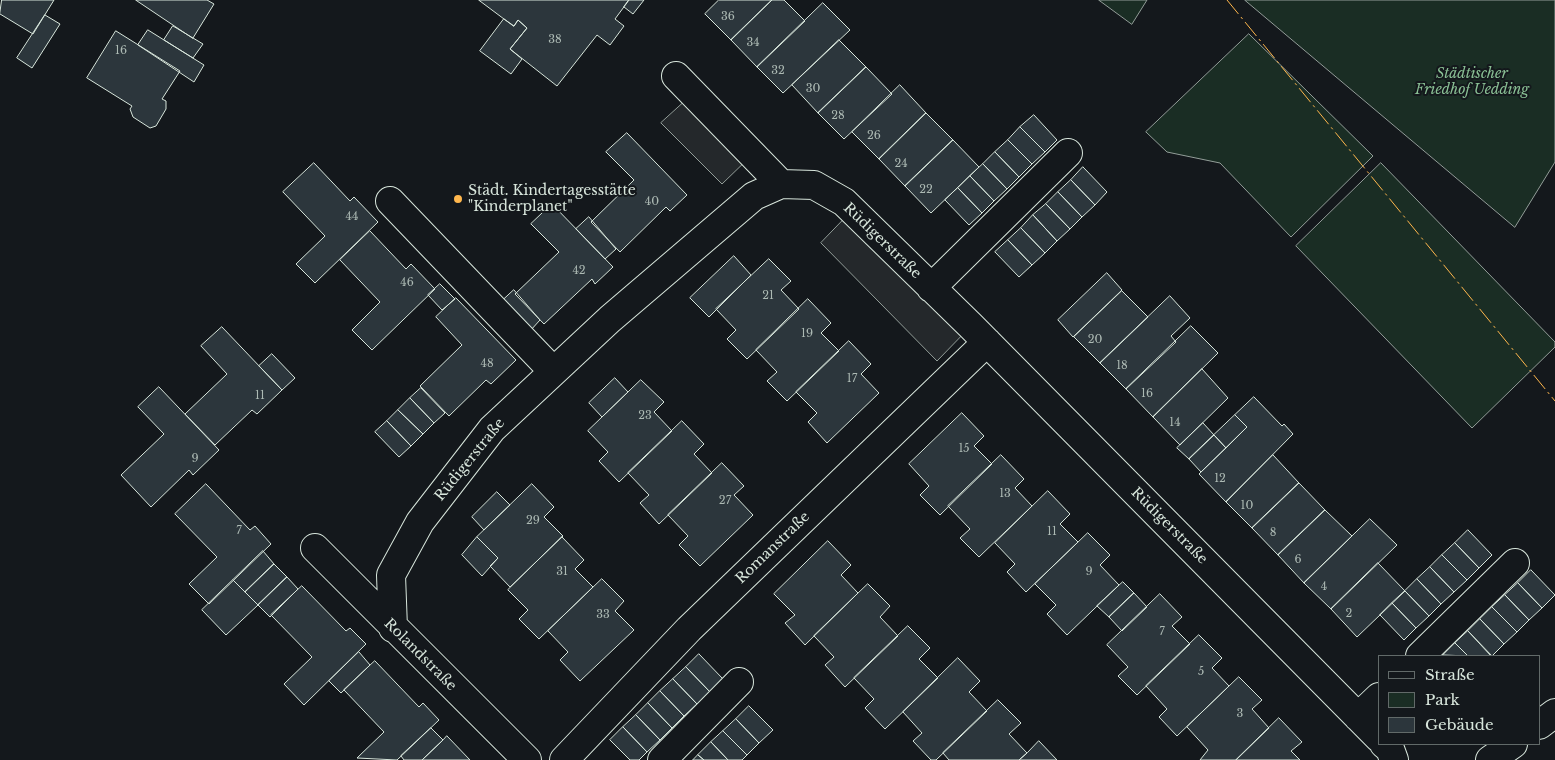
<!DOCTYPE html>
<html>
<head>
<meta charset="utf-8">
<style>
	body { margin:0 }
	#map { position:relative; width:1555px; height:760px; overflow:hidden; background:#14181c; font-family:"Libre Baskerville",serif }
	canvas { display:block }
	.legend { position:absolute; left:1378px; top:655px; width:162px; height:90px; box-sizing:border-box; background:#14181c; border:1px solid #626a69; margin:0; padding:6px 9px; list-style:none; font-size:15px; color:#d8e6dc }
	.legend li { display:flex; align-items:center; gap:10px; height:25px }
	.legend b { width:25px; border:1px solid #626a69 }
</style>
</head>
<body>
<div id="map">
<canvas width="1555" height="760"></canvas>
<ul class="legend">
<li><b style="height:6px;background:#14181c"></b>Straße</li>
<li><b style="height:14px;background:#1a2d24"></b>Park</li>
<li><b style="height:14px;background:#2c363c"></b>Gebäude</li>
</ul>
</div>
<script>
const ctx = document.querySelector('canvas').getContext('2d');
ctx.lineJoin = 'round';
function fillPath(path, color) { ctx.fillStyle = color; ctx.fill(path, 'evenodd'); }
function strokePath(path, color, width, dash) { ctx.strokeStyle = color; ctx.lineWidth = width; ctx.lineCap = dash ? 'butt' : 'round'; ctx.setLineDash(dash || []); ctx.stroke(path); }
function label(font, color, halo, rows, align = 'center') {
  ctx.font = font + ' "Libre Baskerville",serif'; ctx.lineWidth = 4; ctx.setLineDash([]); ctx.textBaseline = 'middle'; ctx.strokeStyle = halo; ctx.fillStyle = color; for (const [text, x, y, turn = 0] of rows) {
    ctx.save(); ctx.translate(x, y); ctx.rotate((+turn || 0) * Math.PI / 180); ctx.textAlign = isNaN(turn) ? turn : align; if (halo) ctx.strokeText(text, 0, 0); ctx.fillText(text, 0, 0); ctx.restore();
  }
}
const green = new Path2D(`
	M1099,0H1147L1132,24Z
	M1245,0H1555V162L1515,227Z
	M1249,34L1373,156L1291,237L1220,163L1167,152L1146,132Z
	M1381,163L1555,342V347L1472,428L1296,246Z`);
fillPath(green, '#1a2d24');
strokePath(green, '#939e99', 1);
const parking = new Path2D(`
	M693,94L753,154L722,184L661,123Z
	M851,212L971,326L937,361L821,243Z`);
fillPath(parking, '#24282b');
strokePath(parking, '#939e99', 1);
const building = new Path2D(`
	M2,0H54L33,34L0,14Z
	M136,0H207L214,4L193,38Z
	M479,0H629L615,19L624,26L610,45L597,35L557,86L510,49L527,28L518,20L514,26Z
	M629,0H644L633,14L624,7Z
	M719,0H772L731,40L705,14Z
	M772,0H784L805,21L757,67L731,40Z
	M823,3L850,30L783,93L757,67Z
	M45,15L60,24L32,68L17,58Z
	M504,19L514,26L518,20L527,28L510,49L522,59L511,74L480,51Z
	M173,26L203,44L193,58L164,40Z
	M148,30L204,65L194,82L138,45Z
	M116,31L180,71L162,99L166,101V109L156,126L150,128L133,117L130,109L132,106L87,78Z
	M839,40L866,67L818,113L792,85Z
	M866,67L892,94L844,139L818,113Z
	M900,85L926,113L879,159L852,132Z
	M926,113L953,140L905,186L879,159Z
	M1034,115L1057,140L1045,152L1020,127Z
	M1020,127L1045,152L1032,164L1008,140Z
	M627,133L687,195L670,211L666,207L620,252L591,222L634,180L606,152Z
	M953,140L979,167L931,213L905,186Z
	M1008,140L1032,164L1019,177L995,152Z
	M995,152L1019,177L1007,189L983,164Z
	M314,163L350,201L354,197L378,222L315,283L296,264L325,236L283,192Z
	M983,164L1007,189L994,201L970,176Z
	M1083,167L1107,192L1095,205L1071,180Z
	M970,176L994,201L982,213L958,188Z
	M1071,180L1095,205L1082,217L1058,192Z
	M958,188L982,213L969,225L945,200Z
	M1058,192L1082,217L1070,229L1046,204Z
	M552,204L613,267L595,284L592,279L544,324L515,294L559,252L531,224Z
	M1046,204L1070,229L1057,241L1033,215Z
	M1033,215L1057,241L1045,253L1021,228Z
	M589,217L616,249L605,259L576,229Z
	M1021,228L1045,253L1032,265L1008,240Z
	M370,231L406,269L411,264L435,289L372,350L352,330L380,302L340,260Z
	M1008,240L1032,265L1019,277L995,252Z
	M734,256L751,275L709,317L690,298Z
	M769,259L791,281L781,290L799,309L747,359L727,339L736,330L716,309Z
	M1107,273L1122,290L1073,337L1058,320Z
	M440,284L455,299L442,310L428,295Z
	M514,290L540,320L530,331L501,302Z
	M1122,291L1148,317L1100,363L1074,337Z
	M1170,296L1190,318L1171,336L1176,342L1126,389L1100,363Z
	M456,298L516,360L491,384L486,380L449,416L420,386L462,345L436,317Z
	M808,299L831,323L821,333L839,351L787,401L767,381L777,372L756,350Z
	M1191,326L1218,353L1153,417L1126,389Z
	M222,327L282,390L257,414L252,410L215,445L185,414L227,374L201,346Z
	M849,341L871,364L861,374L879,393L827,443L808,422L817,413L796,392Z
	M272,354L295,378L282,390L259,366Z
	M1202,369L1228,398L1180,445L1153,417Z
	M615,378L628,392L602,417L589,403Z
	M641,380L664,402L654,412L672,431L619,482L599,461L608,452L588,431Z
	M159,387L219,450L193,475L189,470L151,507L121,475L164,434L138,407Z
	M421,388L445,413L434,423L410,398Z
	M1254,397L1282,426L1284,424L1293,434L1226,502L1199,474L1247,427L1235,415Z
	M410,398L434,423L423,434L398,410Z
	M398,410L423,434L411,446L387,421Z
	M962,413L984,436L974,446L992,464L940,515L920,495L929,486L909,464Z
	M1235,415L1247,427L1226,448L1214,435Z
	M387,421L411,446L399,457L375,432Z
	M682,421L704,444L694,454L712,473L659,524L640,503L649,495L628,473Z
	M1203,423L1214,435L1189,459L1177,448Z
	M1214,435L1226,448L1201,472L1189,459Z
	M1001,455L1024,479L1015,488L1032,506L979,557L960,538L970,529L948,506Z
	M1273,455L1299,483L1252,528L1226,502Z
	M722,463L744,486L734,495L753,515L700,566L679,545L688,536L668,515Z
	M1299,483L1325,510L1278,555L1252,528Z
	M206,484L250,530L255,526L271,544L209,604L189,584L217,557L175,514Z
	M532,484L554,507L544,517L563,536L510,587L490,566L498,558L477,537Z
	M1048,491L1070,514L1060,524L1078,542L1026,592L1007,572L1015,564L995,543Z
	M497,492L510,505L484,530L472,517Z
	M1325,510L1352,536L1304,583L1278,555Z
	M1370,519L1397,545L1331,609L1304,583Z
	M1468,530L1492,555L1479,568L1455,543Z
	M1088,533L1110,555L1100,565L1119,585L1067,635L1047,614L1056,605L1035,584Z
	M477,537L498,558L482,576L462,555Z
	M562,537L584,560L575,569L593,587L539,639L519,619L528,610L508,590Z
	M828,541L851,565L841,575L858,593L805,645L785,623L795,615L774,594Z
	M1455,543L1479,568L1467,580L1442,555Z
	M263,551L274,564L245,592L233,580Z
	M1442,555L1467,580L1454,592L1430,567Z
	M1378,563L1405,591L1357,637L1331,609Z
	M274,564L287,577L258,605L245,592Z
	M1430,567L1454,592L1441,604L1417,579Z
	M1531,570L1555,595L1542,608L1518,583Z
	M287,577L298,589L270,617L258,605Z
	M602,579L624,601L615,611L634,630L580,681L560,660L568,652L548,631Z
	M1417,579L1441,604L1429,616L1405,591Z
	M233,580L258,605L226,635L202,610Z
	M1123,582L1134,593L1109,617L1097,606Z
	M1518,583L1542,608L1529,620L1505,595Z
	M868,584L890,606L880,617L898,636L845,687L825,665L834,657L814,636Z
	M302,586L346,631L350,628L366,644L304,705L284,684L312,657L271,615Z
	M1405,591L1429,616L1416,628L1392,603Z
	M1134,593L1147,607L1122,631L1109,617Z
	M1160,594L1182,617L1172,626L1190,644L1137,695L1118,676L1128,667L1107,645Z
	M1505,595L1529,620L1517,632L1492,607Z
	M1392,603L1416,628L1404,640L1380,615Z
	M1492,607L1517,632L1504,644L1480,619Z
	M1480,619L1504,644L1492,656L1468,631Z
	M908,626L930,648L919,659L938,678L885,729L865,708L874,699L854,678Z
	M1468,631L1491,656H1468L1455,643Z
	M1199,635L1222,658L1212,668L1229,686L1177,736L1159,717L1167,709L1146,686Z
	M1455,643L1468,656L1443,655Z
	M359,652L370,665L341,693L329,681Z
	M699,654L723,679L710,692L686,667Z
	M958,658L980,681L969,692L987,711L936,760H931L913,741L922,733L903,712Z
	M375,661L419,707L423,703L439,720L397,760L357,758L384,732L344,690Z
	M686,667L710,692L697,704L673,679Z
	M1239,677L1262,700L1252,709L1269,728L1236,760H1200L1208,750L1187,727Z
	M673,679L697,704L684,716L660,691Z
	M660,691L684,716L672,728L648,703Z
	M998,700L1021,723L1009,734L1027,753L1019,760H949L943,753Z
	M648,703L672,728L660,740L636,715Z
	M749,706L773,730L759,743L736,719Z
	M636,715L660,740L647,752L623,727Z
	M1279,718L1302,742L1291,751L1300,760H1236Z
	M736,719L759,743L747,755L723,731Z
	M623,727L647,752L639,760H630L610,740Z
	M431,728L443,740L422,760H404L401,756Z
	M723,731L747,755L742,760H728L711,742Z
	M447,736L470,760H422L443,740Z
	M1039,741L1057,760H1019L1027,753Z
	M711,742L728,760H704L698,755Z
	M698,755L704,760H693Z`);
fillPath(building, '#2c363c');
strokePath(building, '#d8e6dc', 1);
const minor = new Path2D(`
	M676,76L781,184
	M390,201L553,371
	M931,288L1068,153
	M315,548L527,760
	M393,628L391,575L420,522L492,429L610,319L754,196L781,184L814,185L844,202L971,326L1379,738
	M1420,656L1515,563
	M1358,717L1379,697
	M1539,725L1555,713
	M1384,744L1390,749L1394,760
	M564,760L689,629L987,342
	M662,760L739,682
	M1490,760L1513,744`);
strokePath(minor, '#d8e6dc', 30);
strokePath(minor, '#14181c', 28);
strokePath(new Path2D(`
	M1227,0L1555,401`), '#ffb74d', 1, [18, 4, 2.5, 4]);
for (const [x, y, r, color] of [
	[458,199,5,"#ffb74d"]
]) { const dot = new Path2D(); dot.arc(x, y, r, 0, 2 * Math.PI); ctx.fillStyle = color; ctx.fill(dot); strokePath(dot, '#14181c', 2); }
label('11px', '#adbab4', null, [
	["36",728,17],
	["38",555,40],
	["34",753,43],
	["16",121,51],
	["32",778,71],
	["30",813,89],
	["28",838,116],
	["26",874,136],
	["24",901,164],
	["22",926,190],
	["40",652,202],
	["44",352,217],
	["42",579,271],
	["46",407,283],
	["21",768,296],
	["19",807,334],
	["20",1095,340],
	["48",487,364],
	["18",1122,366],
	["17",852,379],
	["16",1147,394],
	["11",260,396],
	["23",645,416],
	["14",1175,423],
	["15",964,449],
	["9",195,459],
	["12",1220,479],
	["13",1005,494],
	["27",725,501],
	["10",1247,506],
	["29",533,521],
	["7",239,531],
	["11",1052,532],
	["8",1273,533],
	["6",1298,560],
	["31",562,572],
	["9",1089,572],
	["4",1324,587],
	["2",1349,614],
	["33",603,615],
	["7",1162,632],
	["5",1201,672],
	["3",1240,714]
]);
label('italic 14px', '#8ac095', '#14181c', [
	["Städtischer",1472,74],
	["Friedhof Uedding",1472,90]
]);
label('14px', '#d8e6dc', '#14181c', [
	["Städt. Kindertagesstätte",468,191],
	["\"Kinderplanet\"",468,207]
], 'left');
label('14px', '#d8e6dc', '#14181c', [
	["Rüdigerstraße",882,241,44],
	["Rüdigerstraße",470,460,-51],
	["Rüdigerstraße",1169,526,45],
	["Romanstraße",773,548,-44],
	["Rolandstraße",420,655,45]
]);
</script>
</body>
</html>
